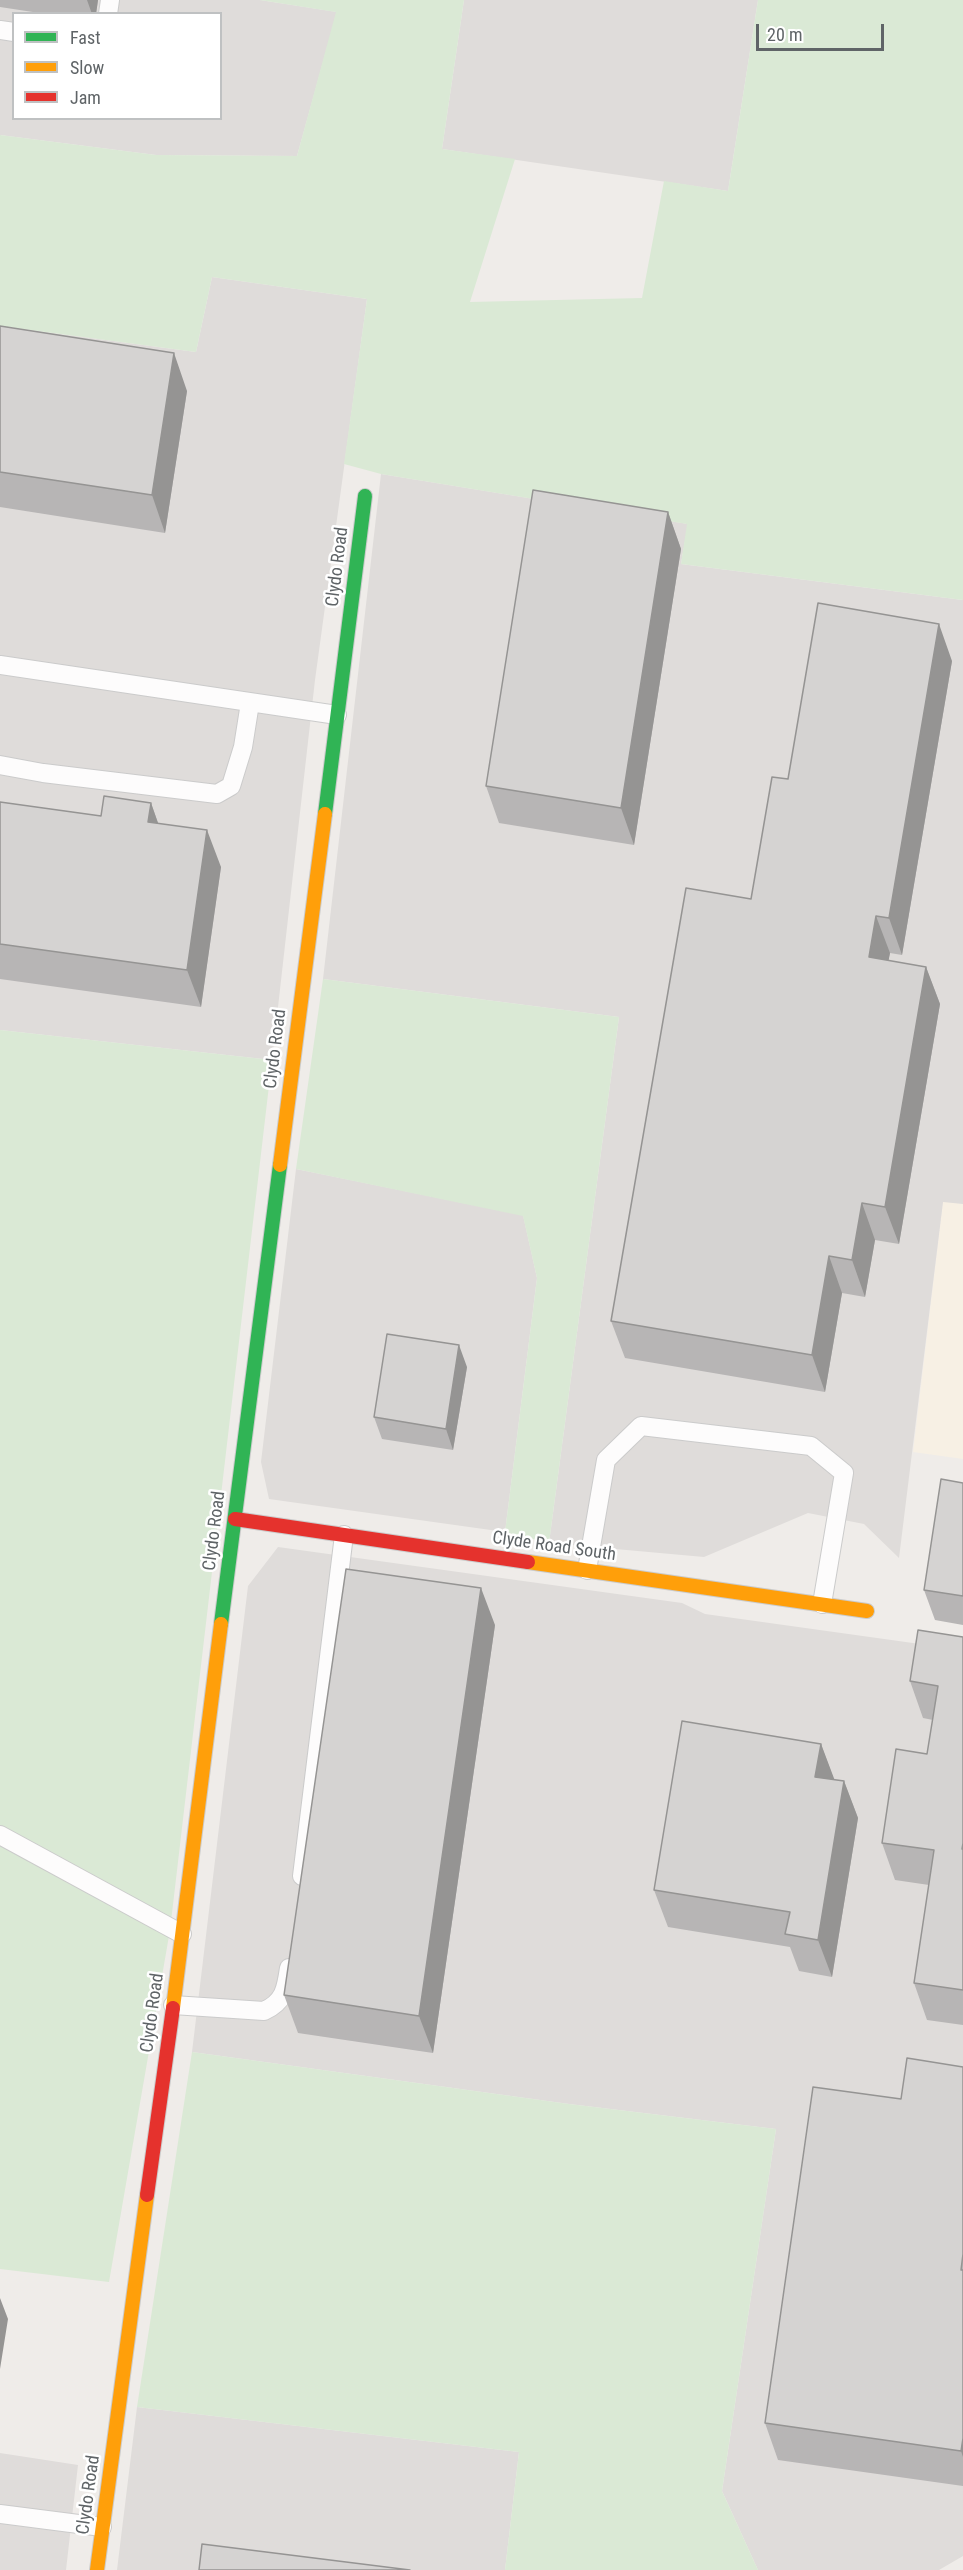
<!DOCTYPE html>
<html>
<head>
<meta charset="utf-8">
<style>
	body { margin:0 }
	#map { position:relative; width:963px; height:2570px; overflow:hidden; background:#efece9; font-family:"Roboto Condensed",sans-serif }
	canvas { display:block }
	.legend { position:absolute; left:12px; top:12px; width:210px; height:108px; box-sizing:border-box; background:#fff; border:2px solid #bfc1c2; margin:0; padding:8px 10px; list-style:none; font-size:18px; color:#5f6467 }
	.legend li { display:flex; align-items:center; gap:12px; height:30px }
	.legend b { width:30px; border:2px solid #bfc1c2 }
	.scale { position:absolute; left:756px; top:24px; width:128px; height:27px; box-sizing:border-box; border:3px solid #5f6467; border-top:0; padding-left:8px; font-size:18px; line-height:21px; white-space:nowrap; color:#5f6467; -webkit-text-stroke:4px #fff; paint-order:stroke }
</style>
</head>
<body>
<div id="map">
<canvas width="963" height="2570"></canvas>
<ul class="legend">
<li><b style="height:8px;background:#30b455"></b>Fast</li>
<li><b style="height:8px;background:#ff9f0a"></b>Slow</li>
<li><b style="height:8px;background:#e5322d"></b>Jam</li>
</ul>
<div class="scale">20 m</div>
</div>
<script>
const ctx = document.querySelector('canvas').getContext('2d');
ctx.lineJoin = 'round';
function fillPath(path, color) { ctx.fillStyle = color; ctx.fill(path, 'evenodd'); }
function strokePath(path, color, width, dash) { ctx.strokeStyle = color; ctx.lineWidth = width; ctx.lineCap = dash ? 'butt' : 'round'; ctx.setLineDash(dash || []); ctx.stroke(path); }
function label(font, color, halo, rows, align = 'center') {
  ctx.font = font + ' "Roboto Condensed",sans-serif'; ctx.lineWidth = 5; ctx.setLineDash([]); ctx.textBaseline = 'middle'; ctx.strokeStyle = halo; ctx.fillStyle = color; for (const [text, x, y, turn = 0] of rows) {
    ctx.save(); ctx.translate(x, y); ctx.rotate((+turn || 0) * Math.PI / 180); ctx.textAlign = isNaN(turn) ? turn : align; if (halo) ctx.strokeText(text, 0, 0); ctx.fillText(text, 0, 0); ctx.restore();
  }
}
fillPath(new Path2D(`
	M943,1201L963,1204V1459L913,1452Z`), '#f7f0e4');
fillPath(new Path2D(`
	M0,0H260L337,12L297,156L156,155L0,135ZM14,14H220V118H14Z
	M464,0H758L728,191L442,149Z
	M212,277L367,299L315,680L272,1060L0,1030V326L196,352Z
	M381,474L688,524L681,564L963,600V1204L943,1202L899,1558L864,1524L808,1513L704,1557L549,1543L619,1017L323,979Z
	M296,1169L523,1215L537,1278L505,1532L269,1499L261,1462Z
	M278,1547L682,1603L705,1614L963,1650V2556L939,2570H758L722,2491L776,2129L569,2104L192,2052L248,1586Z
	M137,2407L519,2452L505,2570H117Z
	M0,2453L78,2465L66,2570H0Z`), '#dfdcda');
fillPath(new Path2D(`
	M260,0H464L442,149L515,159L470,302L642,298L664,181L728,191L758,0H963V600L681,564L687,524L381,474L344,464L367,299L212,277L196,352L0,326V135L156,155L297,156L336,12Z
	M323,979L619,1017L549,1543L505,1532L537,1278L523,1216L296,1169Z
	M0,1030L272,1060L170,1930L109,2282L0,2269Z
	M192,2052L569,2104L776,2129L722,2491L758,2570H505L519,2452L137,2407Z`), '#dae9d5');
const lane = new Path2D(`
	M108,14L110,0
	M0,30L14,32
	M0,665L337,715
	M0,765L43,773L217,794L231,786L243,747L250,703
	M587,1570L606,1460L641,1426L811,1446L844,1473L822,1604
	M0,1835L182,1934
	M302,1876L344,1535
	M173,2005L264,2011C284,2002 286,1989 289,1968
	M0,2514L102,2527`);
const fast = new Path2D(`
	M325,814L365,496
	M221,1624L280,1165`);
const slow = new Path2D(`
	M280,1165L325,814
	M528,1562L867,1611
	M173,2008L221,1624
	M97,2570L147,2195`);
const jam = new Path2D(`
	M235,1519L528,1562
	M147,2195L173,2008`);
strokePath(lane, '#cbcbcb', 20);
strokePath(fast, '#cbcbcb', 16);
strokePath(slow, '#cbcbcb', 16);
strokePath(jam, '#cbcbcb', 16);
strokePath(lane, '#fdfcfc', 18);
strokePath(fast, '#30b455', 14);
strokePath(slow, '#ff9f0a', 14);
strokePath(jam, '#e5322d', 14);
fillPath(new Path2D(`
	M0,0H98L96,14H46L0,7Z
	M0,326L187,391L165,533L0,507Z
	M668,512L681,549L634,845L499,823L486,786Z
	M952,661L902,955L890,953L888,961L926,967L940,1004L899,1244L875,1240L865,1297L842,1293L825,1392L625,1358L611,1321L751,899L788,779Z
	M0,802L101,816L151,803L158,823L221,867L201,1007L0,979Z
	M467,1367L453,1450L382,1439L374,1417Z
	M963,1483V1625L935,1620L924,1590Z
	M495,1625L433,2053L298,2033L284,1995Z
	M963,1637V2025L927,2020L914,1983L929,1885L895,1880L882,1843L927,1754L933,1720L923,1718L910,1681Z
	M821,1744L834,1780L844,1781L858,1818L832,1977L799,1971L790,1947L668,1927L654,1890Z
	M963,2067V2486L778,2460L765,2423Z`), '#b7b5b5');
fillPath(new Path2D(`
	M87,0H98L96,14H92Z
	M174,353L187,391L165,533L152,495Z
	M668,512L681,549L634,845L621,808Z
	M939,624L952,661L902,955L889,918Z
	M151,803L164,840L148,822Z
	M207,830L221,867L201,1007L187,970Z
	M876,916L890,953L882,995L869,957Z
	M926,967L940,1004L899,1244L885,1207Z
	M862,1203L875,1240L865,1297L852,1260Z
	M829,1256L842,1293L825,1392L812,1355Z
	M459,1345L467,1367L453,1450L446,1429Z
	M481,1588L495,1625L433,2053L419,2016Z
	M821,1744L835,1781L815,1777Z
	M844,1781L858,1818L832,1977L818,1940Z
	M0,2298L8,2319L0,2369Z
	M963,2438V2457L961,2451Z`), '#959493');
const building = new Path2D(`
	M0,326L174,353L152,495L0,472Z
	M533,490L668,512L621,808L486,786Z
	M818,603L939,624L889,918L876,916L869,957L926,967L885,1207L862,1203L852,1260L829,1256L812,1355L611,1321L686,888L751,899L772,777L788,779Z
	M104,796L151,803L148,822L207,830L187,970L0,944V802L101,816Z
	M387,1334L459,1345L446,1429L374,1417Z
	M941,1479L963,1483V1596L924,1590Z
	M346,1569L481,1588L419,2016L284,1995Z
	M918,1630L963,1637V1843L962,1849H963V1990L914,1983L934,1850L882,1843L896,1749L927,1754L938,1686L910,1681Z
	M682,1721L821,1744L815,1777L844,1781L818,1940L785,1934L790,1912L654,1890Z
	M907,2058L963,2067V2254L961,2270H963V2438L961,2451L765,2423L813,2087L901,2099Z
	M202,2544L410,2570H199Z`);
fillPath(building, '#d5d3d2');
strokePath(building, '#959493', 1.5);
label('18px', '#5f6467', '#fff', [
	["Clydo Road",338,567,-83],
	["Clydo Road",276,1049,-83],
	["Clydo Road",215,1531,-83],
	["Clyde Road South",554,1547,8],
	["Clydo Road",153,2013,-82],
	["Clydo Road",89,2495,-82]
]);
</script>
</body>
</html>
